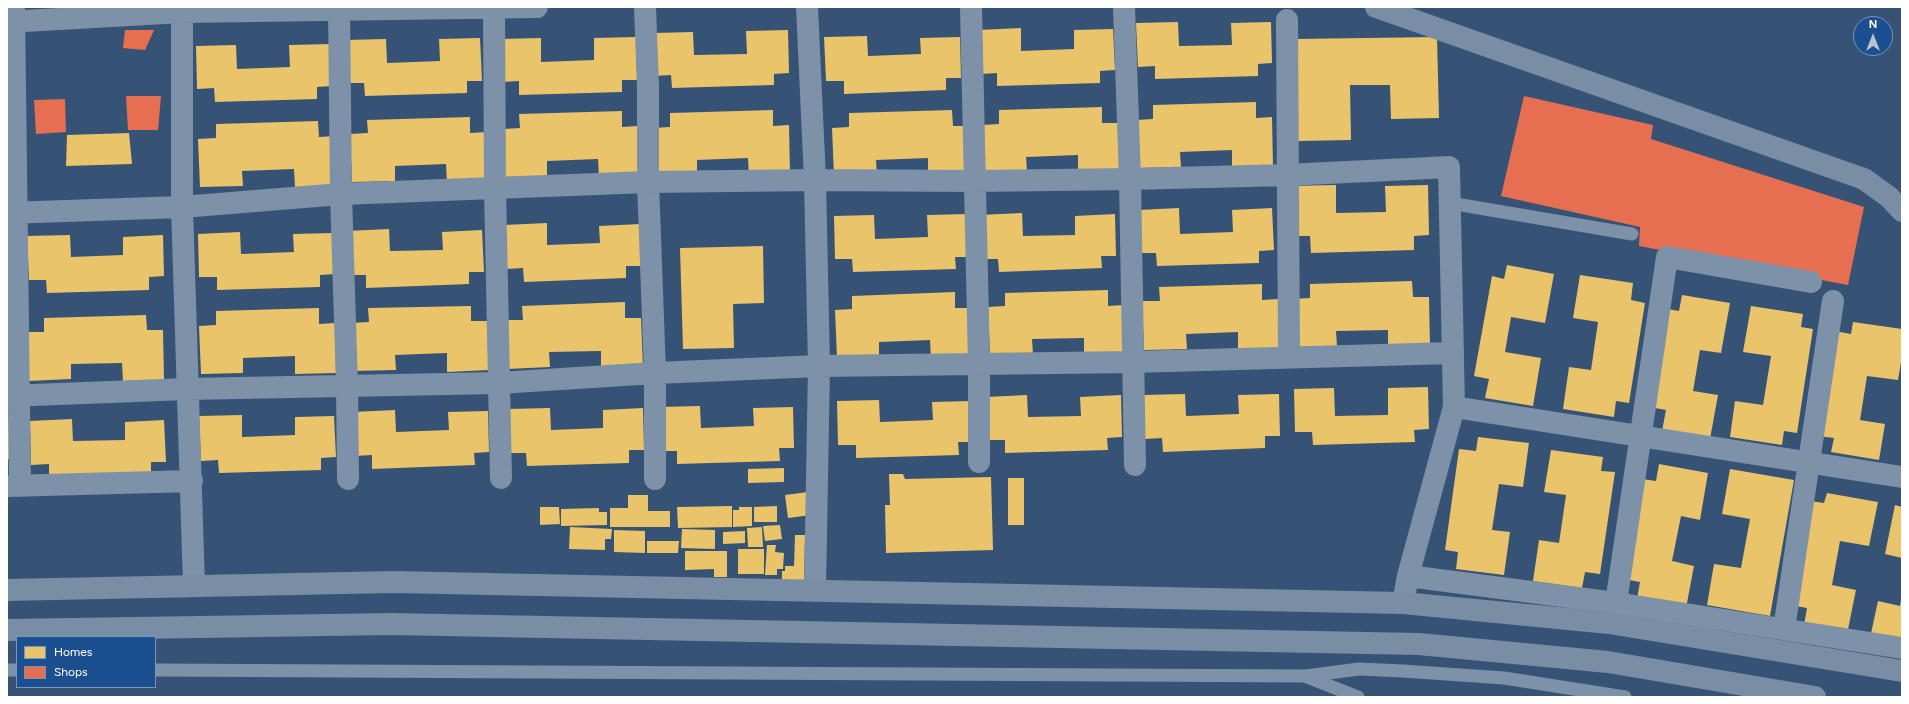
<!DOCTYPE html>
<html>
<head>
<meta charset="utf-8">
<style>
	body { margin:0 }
	#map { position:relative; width:1909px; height:704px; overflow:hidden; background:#365274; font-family:Figtree,sans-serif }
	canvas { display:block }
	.frame { position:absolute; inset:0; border:8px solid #fff; pointer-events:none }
	.legend { position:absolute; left:16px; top:636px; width:140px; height:52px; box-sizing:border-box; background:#1b4f8f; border:1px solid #7695bc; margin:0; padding:5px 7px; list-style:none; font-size:12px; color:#fff }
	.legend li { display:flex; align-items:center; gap:8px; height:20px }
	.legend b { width:20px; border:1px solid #7695bc }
	.north { position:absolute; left:1853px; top:16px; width:40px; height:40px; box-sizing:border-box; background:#1b4f8f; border:1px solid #7695bc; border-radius:50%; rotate:0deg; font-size:11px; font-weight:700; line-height:16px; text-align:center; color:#fff }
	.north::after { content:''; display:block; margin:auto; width:14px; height:18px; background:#b9c2ce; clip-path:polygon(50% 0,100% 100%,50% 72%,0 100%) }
</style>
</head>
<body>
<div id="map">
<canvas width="1909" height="704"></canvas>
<div class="frame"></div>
<ul class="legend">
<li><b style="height:11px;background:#e9c46a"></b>Homes</li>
<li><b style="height:11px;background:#e76f51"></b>Shops</li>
</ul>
<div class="north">N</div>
</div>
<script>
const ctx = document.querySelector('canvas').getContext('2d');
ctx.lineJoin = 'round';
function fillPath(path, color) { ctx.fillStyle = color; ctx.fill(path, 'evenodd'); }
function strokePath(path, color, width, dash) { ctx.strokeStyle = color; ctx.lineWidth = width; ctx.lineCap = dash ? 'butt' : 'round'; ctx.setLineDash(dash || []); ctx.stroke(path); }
fillPath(new Path2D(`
	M1178,22L1179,46L1232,45L1231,23L1271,22L1272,63L1258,64V76L1155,79V66L1138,67L1136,23Z
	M1021,28V51L1074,49V30L1113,29L1115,70L1100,71V83L997,86V73L980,74L978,30Z
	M788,30L789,73L774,74V85L672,88L671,75L654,76L653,33L693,32L694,55L747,54L746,31Z
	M867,36L868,56L921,54L920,38L960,37L961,78H946V90L844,94V81H826L824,37Z
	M636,37L637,80H622V92L519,95V81L502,82L500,39L541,38V62L594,60V38Z
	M1437,37L1439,118L1391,119L1390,85H1350L1351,140L1298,141L1295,39Z
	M480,38L482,81H467V93L365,96L364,83H347L346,40L386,39L387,63L440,61L439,39Z
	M331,44L332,86L317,87V99L215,102L214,88L197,89L196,46L236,45L237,69L290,67L289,45Z
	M1256,102V118L1272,117L1273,167L1232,169V150L1180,152L1181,167L1138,168L1136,120L1153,119V105Z
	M1102,107V123H1118L1120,172L1078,173V155L1026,157L1027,172L983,173L982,125L999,124V110Z
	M773,110V126L789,125L790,175L749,177L748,158L697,160V175L655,176L653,128L670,127V113Z
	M952,110L953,126H968L970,176L928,177V158L876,160L877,175L834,176L832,128L849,127V113Z
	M622,111V127L638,126L640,176L599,177L598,159L547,161V176L504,177L503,129L520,128L519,114Z
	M470,117V133L486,132L488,182L447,183L446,164L395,166V181L352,182L350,134L368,133L367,120Z
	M318,121L319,137L335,136L336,186L295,187L294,169L242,171L243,186L200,187L198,139L216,138V124Z
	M129,133L132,164L66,166L67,135Z
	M1336,185V213L1386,212L1385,186L1428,185L1429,235L1414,236V250L1311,253L1310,236H1294L1292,186Z
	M1179,208L1180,234L1233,232L1232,210L1272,208L1274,250L1259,251V263L1157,266L1156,253H1139L1138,210Z
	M1022,213L1023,236L1075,235V216L1115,214L1116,256H1101L1102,268L999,272L998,259H981L979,215Z
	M969,214L970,257H955L956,269L853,272L852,259H835L834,216L874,215L875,239L928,237L927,215Z
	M547,223V245L600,243L599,226L640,224L641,266H626V278L524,282L523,268L506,269L504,225Z
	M389,229L390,251L443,250L442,232L482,230L484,272H469V284L366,288V275H349L347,231Z
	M240,232L241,254L294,252L293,234L333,233L335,274L320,275V287L217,290V277H199L198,234Z
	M70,235L71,257L123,255V237L163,235L164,276L149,277V290L47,293L46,280H29L27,236Z
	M763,246L764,303L733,304L734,348L683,349L680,248Z
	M1507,265L1554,274L1545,323L1511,317L1505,352L1541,358L1533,406L1485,398L1489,379L1474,376L1492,276L1504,279Z
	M1580,275L1633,283L1631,300L1645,303L1629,403L1616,401L1614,417L1563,409L1569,367L1591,370L1598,322L1573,318Z
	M1412,281L1413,297H1429L1430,346L1388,348V330L1336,331L1337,346L1294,347L1293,299L1310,298V284Z
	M1262,284V300L1278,299L1280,349L1238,350V332L1186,334L1187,349L1144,350L1142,301H1160L1159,287Z
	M1108,290V306L1124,305L1126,355L1084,356V338L1032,339L1033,354L990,355L988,307L1005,306V293Z
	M955,292V308H971L972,358L931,359L930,340L879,342V357L837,358L835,310L852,309V296Z
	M1682,295L1730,303L1721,353L1700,350L1693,391L1718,395L1710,439L1662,431L1666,410L1649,407L1667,309L1679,311Z
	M625,302V318H641L643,368L601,369V351L549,352L550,367L507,369L506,320H523L522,306Z
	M471,306V321H487L489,370L447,372V353L395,355L396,370L353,371L351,323L369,322L368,308Z
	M1751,306L1803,314L1801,327L1813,329L1797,433L1784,431L1782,445L1730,437L1735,401L1763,405L1771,356L1743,352Z
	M319,308V324L335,323L336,373L295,374V356L243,358V373L201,374L199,326L216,325V311Z
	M146,315L147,330H163L164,380L123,381L122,363L71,364V379L28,381L27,332H44V318Z
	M1853,322L1902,329V357L1898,380L1867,376L1860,420L1885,424L1879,460L1831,452L1834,438L1818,436L1834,331L1851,334Z
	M1428,387L1429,429L1414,430L1415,442L1313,445L1312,432H1295L1294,389L1334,388L1335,416L1388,415V388Z
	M1185,394L1186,416L1239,414L1238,395L1279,394L1280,436H1265V448L1163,452L1162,438L1145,439L1143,395Z
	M1027,395L1028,417L1081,416L1080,397L1121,395L1122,437L1107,438L1108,450L1005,453V440H987L986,397Z
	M879,400L880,422L933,420L932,402L972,401L974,442H958L959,455L856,458V445H838L837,401Z
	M700,406L701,428L754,426L753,408L793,407L794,448H779L780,461L677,464V451H659L658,407Z
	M550,408L551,430L603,428V410L643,408L644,450H629V463L527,466L526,453H509L507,409Z
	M395,410L396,432L449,430L448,412L488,411L489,452L474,453L475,465L372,469V455L354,456L353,412Z
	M242,415V437L295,435V417L334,416L336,457L321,458V470L219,473L218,460L201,461L199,416Z
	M14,417L16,459H7V418Z
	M72,419L73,441L125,440V422L164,420L166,462H151V474L49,478V464L31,465L30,421Z
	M1478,437L1529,443L1523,487L1499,484L1492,530L1510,532L1504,575L1456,569L1458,552L1445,550L1459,449L1476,451Z
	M1551,450L1603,457L1601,471L1615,472L1600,574L1585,572L1582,588L1533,581L1539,540L1559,543L1566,495L1544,492Z
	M1659,464L1708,473L1700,520L1681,516L1672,561L1694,566L1686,608L1637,599L1640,582L1624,579L1642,479L1656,481Z
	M784,468V482L748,483V469Z
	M1730,469L1794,480L1770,616L1707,605L1714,564L1741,568L1750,519L1722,514Z
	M889,474H903L905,479L991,477L993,550L886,553L885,505H890Z
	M1008,478H1024V525H1008Z
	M808,492L811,515L788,518L785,495Z
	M1827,493L1878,502L1869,546L1840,541L1832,585L1856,590L1847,634L1804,625L1807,608L1790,605L1810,501L1824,503Z
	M628,495H648V511H670V527H610V508H628Z
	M1895,505L1902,507V558L1885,554Z
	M732,506V527L678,528L677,507Z
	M777,506V522H754V507Z
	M540,507H559L560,524L540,525Z
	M739,507H752V526L733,527V510H739Z
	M599,508V512H607V525L561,526V509Z
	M780,525L782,539L765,541L763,526Z
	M570,527L612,529L611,539H605V550L569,549Z
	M762,527L763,547H748L747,528Z
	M682,529L715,530V549L681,548Z
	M614,530L645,531V553L614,552Z
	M745,531V543L723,544V532Z
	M795,535H805L804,582H782V571H785V566H794Z
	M647,541H679L678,553H647Z
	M767,545H776L775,552L784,553L783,569H777V575H765Z
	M738,549H764V574H738Z
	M685,551H727V577H714V569L685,570Z
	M1901,600L1902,645L1870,638L1878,601L1900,606Z`), '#e9c46a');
fillPath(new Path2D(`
	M125,30H154L145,50L123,48Z
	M126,96H161L158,130H128Z
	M1524,96L1653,125L1651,139L1864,207L1848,285L1639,246L1640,227L1501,196Z
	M65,99L66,132L36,134L34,100Z`), '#e76f51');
strokePath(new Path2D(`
	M1450,203L1632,234
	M7,670H17
	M155,670L1306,676L1359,669L1403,671L1504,678L1625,697
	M1307,677L1358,697`), '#7d92a8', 13);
strokePath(new Path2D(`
	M14,7L20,486
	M182,7V207L194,586
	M339,7L341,194L347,385L348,479
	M494,7L495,188L501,478
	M645,7L648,86V182L655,373V479
	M807,7L815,180L819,366L815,590
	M971,7L979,365V462
	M1124,7L1130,179L1135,465
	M1287,20L1289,356
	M7,22L182,12L537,7
	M7,213L182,207L341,194L648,182L815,180L975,181L1130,179L1287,175L1449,167L1454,407L1408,576L1403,603
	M7,396L187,389L499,383L655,373L819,366L1133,362L1452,353
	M1454,407L1902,477
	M7,486L192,481
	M1408,576L1616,603L1902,648
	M1616,603L1667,257L1811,282
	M1784,629L1833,301`), '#7d92a8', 22);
strokePath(new Path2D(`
	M1376,7L1864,179L1889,197L1902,211
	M7,590L393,582L1403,603L1609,623L1902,671
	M7,630L391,624L1419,644L1608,662L1815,697`), '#798da4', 22);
</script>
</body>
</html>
